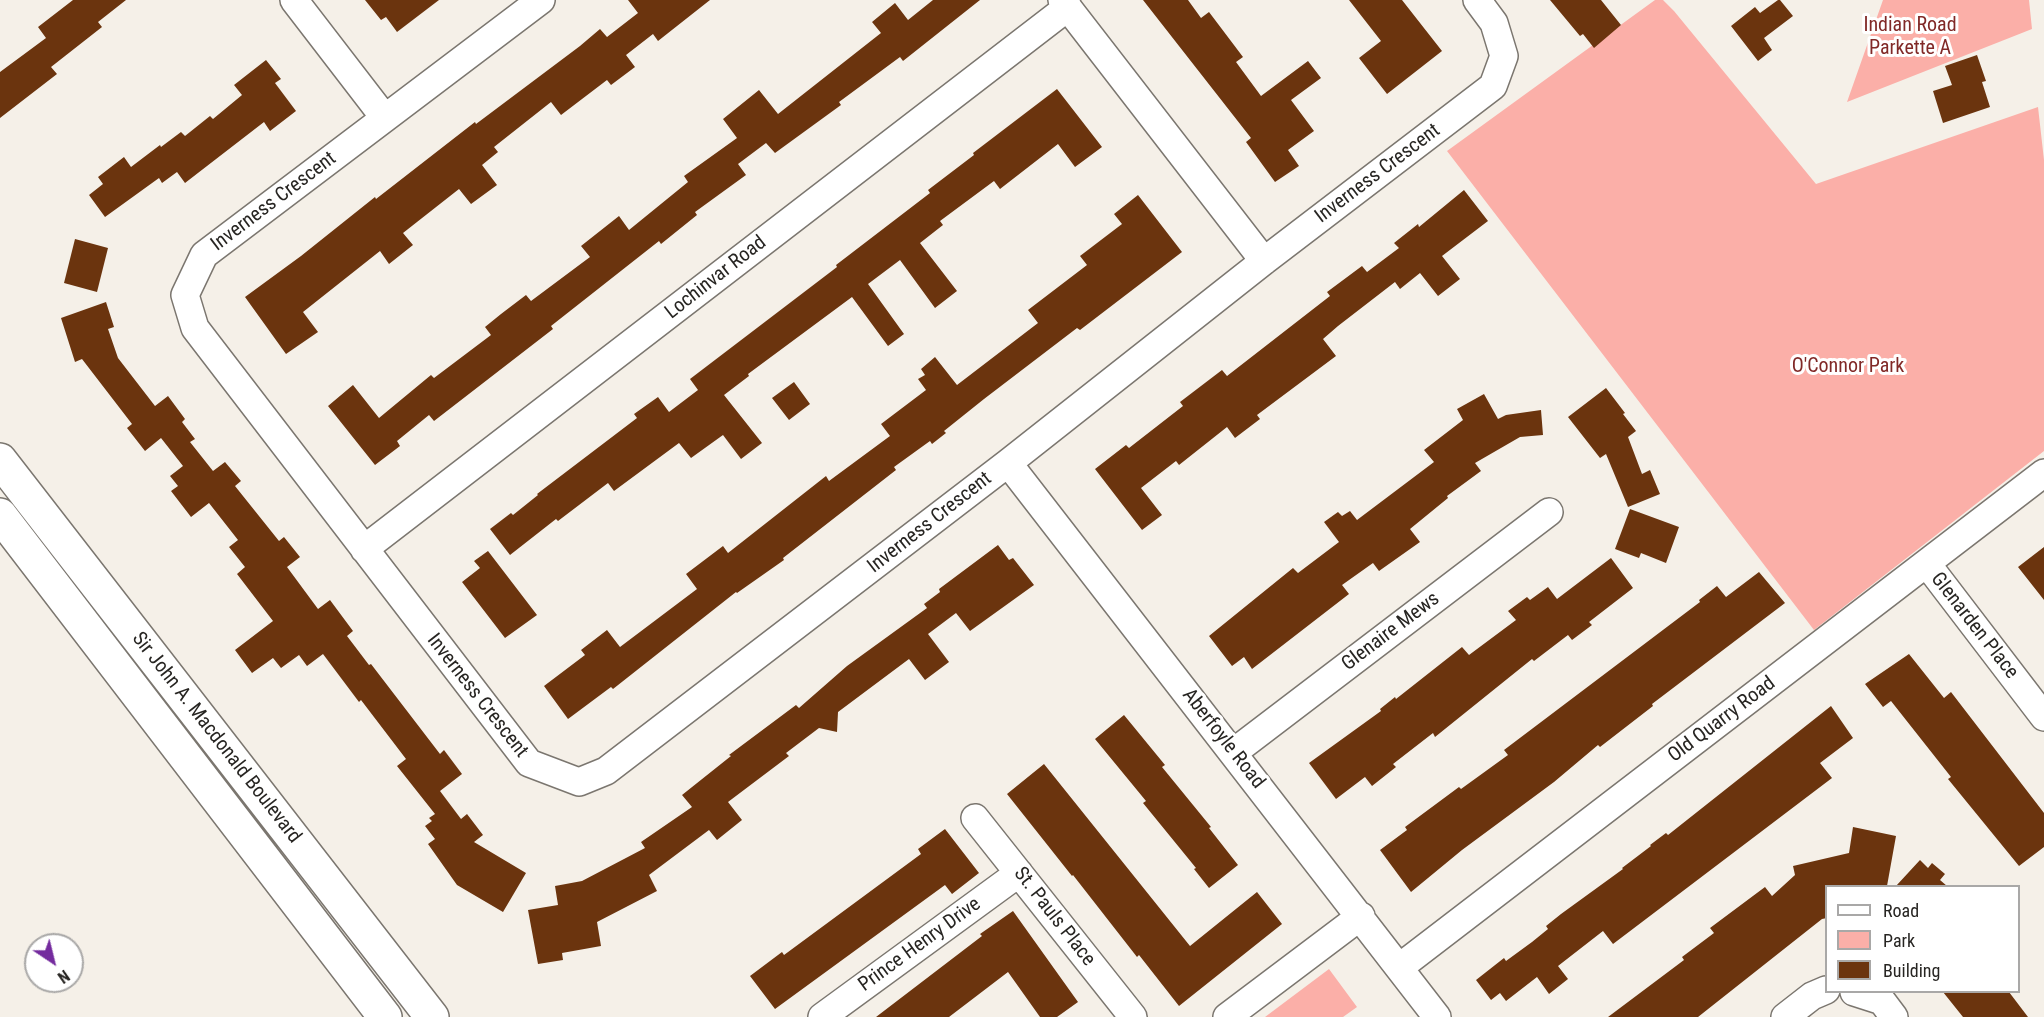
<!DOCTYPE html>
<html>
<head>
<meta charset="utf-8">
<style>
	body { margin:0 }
	#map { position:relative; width:2044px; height:1017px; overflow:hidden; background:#f5f0e8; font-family:"Roboto Condensed",sans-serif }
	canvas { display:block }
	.legend { position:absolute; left:1825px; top:885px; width:195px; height:108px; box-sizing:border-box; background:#fff; border:2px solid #a9a8a7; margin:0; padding:8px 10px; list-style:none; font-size:18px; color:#272522 }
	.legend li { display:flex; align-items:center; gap:12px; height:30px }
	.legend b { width:30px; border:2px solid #a9a8a7 }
	.north { position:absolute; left:24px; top:933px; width:60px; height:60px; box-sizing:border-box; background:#fff; border:2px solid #a9a8a7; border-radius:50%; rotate:145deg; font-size:16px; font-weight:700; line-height:24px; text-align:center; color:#272522 }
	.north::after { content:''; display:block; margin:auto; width:21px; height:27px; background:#742b9e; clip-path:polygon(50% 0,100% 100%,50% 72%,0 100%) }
</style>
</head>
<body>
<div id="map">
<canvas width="2044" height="1017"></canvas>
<ul class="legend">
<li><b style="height:8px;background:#fff"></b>Road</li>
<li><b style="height:16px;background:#fbafa8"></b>Park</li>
<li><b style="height:16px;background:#6b340e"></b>Building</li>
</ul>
<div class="north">N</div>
</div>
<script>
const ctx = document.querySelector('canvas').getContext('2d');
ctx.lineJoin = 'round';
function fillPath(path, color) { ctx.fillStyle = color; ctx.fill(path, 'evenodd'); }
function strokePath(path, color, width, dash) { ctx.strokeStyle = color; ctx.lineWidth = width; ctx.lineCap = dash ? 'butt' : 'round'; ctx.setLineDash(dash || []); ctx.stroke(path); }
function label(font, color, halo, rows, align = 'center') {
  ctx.font = font + ' "Roboto Condensed",sans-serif'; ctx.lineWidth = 6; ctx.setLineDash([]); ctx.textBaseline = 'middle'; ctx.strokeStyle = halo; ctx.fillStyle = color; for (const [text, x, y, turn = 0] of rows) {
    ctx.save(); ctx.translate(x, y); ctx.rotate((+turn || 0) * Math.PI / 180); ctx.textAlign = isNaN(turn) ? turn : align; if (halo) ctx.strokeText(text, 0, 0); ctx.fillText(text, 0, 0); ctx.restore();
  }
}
fillPath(new Path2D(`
	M1655,0H1663L1674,11L1816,184L2038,107L2044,160V451L1814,630L1447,151Z
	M1883,0H2029L2032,29L1847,102Z
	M1329,969L1357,1007L1343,1017H1265Z`), '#fbafa8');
fillPath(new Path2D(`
	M73,0H126L98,22L102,27L51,67L57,74L0,118V72L46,38L38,27Z
	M365,0H439L397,32L386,17L381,20Z
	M628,0H710L658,41L653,34L626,55L635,67L611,85L607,80L561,115L551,102L494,147L498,152L482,165L497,185L471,204L459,189L403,233L413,245L389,264L380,251L303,312L318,332L286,354L245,297L301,256L375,197L376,199L475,122L476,124L580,46L600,29L607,37L638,13Z
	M933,0H980L903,61L900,57L839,102L841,105L775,153L766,143L738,164L746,175L695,212L697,215L661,244L659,241L551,326L553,329L434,421L429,415L397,441L400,446L375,465L328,406L353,385L379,418L431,375L434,378L491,335L485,327L501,314L526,295L531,301L590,257L581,246L619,216L629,230L688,182L684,176L737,138L723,119L759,90L778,114L881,33L872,22L895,3L908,20Z
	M1143,0H1188L1201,18L1209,12L1243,57L1236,62L1261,96L1308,61L1321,78L1291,100L1314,131L1288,150L1299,166L1275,182L1246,142L1251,138Z
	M1349,0H1402L1442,51L1387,94L1359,58L1381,41Z
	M1550,0H1601L1621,25L1594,48L1583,34L1580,36Z
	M1778,0H1780L1793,16L1764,38L1772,50L1758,61L1731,26L1755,7L1760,13Z
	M1977,55L1986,81L1982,82L1990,107L1943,123L1933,91L1952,85L1945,66Z
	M266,60L281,79L275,83L296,111L270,131L264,122L185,183L177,172L162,183L159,178L105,217L89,195L103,184L98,177L124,157L131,167L160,145L161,147L181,132L185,136L210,116L213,119L242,95L234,85Z
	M1057,89L1102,147L1075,167L1058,144L1000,189L994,181L940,221L943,225L920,243L957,291L935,308L900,260L868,284L904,334L888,346L852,297L748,374L749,376L724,395L762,443L741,459L723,435L691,458L679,443L614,491L608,483L558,521L556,519L510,555L490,529L511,513L513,515L538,495L537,494L637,418L634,414L658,397L669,412L698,390L690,379L837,267L836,265L930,193L928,190L974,155L973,153Z
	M1464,190L1488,221L1442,256L1460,279L1438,296L1420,273L1400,289L1395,282L1338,326L1323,339L1336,356L1257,415L1260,419L1235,438L1227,427L1179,465L1176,461L1141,488L1162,515L1142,530L1095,469L1126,445L1129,448L1183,406L1180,402L1222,370L1227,376L1330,296L1327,292L1362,266L1367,272L1399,248L1394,243L1418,224L1419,227Z
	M1138,195L1182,252L1080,330L1077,328L984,399L944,431L946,433L932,444L930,441L894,467L896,470L783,558L784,560L737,593L736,592L613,689L611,687L568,719L544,686L585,655L581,650L607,630L620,647L697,589L686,574L723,546L728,553L826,476L829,481L890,436L881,424L926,390L918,379L925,375L921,369L935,357L957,385L1038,323L1028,310L1087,265L1080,256L1122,224L1114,214Z
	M75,239L108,248L97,292L64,283Z
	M106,302L114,327L108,329L118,358L155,406L168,396L185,419L182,422L195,439L190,442L213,471L225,462L241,481L235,486L279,541L284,537L300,557L287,567L318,609L330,600L353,631L347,636L369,665L371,664L440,754L444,750L462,774L440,791L461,819L467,814L483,835L474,842L526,873L503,912L457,885L428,844L435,839L425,826L432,821L429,818L435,814L397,766L406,759L361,700L359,702L323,654L307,666L299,655L281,668L273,658L252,673L235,650L273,621L237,574L245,567L229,547L238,540L209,503L191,517L171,491L178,486L170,476L183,466L161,438L145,451L127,428L132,424L82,359L75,362L61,318Z
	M794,382L810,404L789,420L772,398Z
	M1606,388L1625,413L1623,414L1636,431L1628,437L1642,474L1650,470L1660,494L1628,507L1606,454L1600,458L1568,417Z
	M1484,394L1498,419L1506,415L1541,410L1543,435L1520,437L1475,463L1481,471L1447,496L1448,498L1410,529L1420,542L1379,571L1373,563L1342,585L1349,594L1252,669L1244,657L1232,666L1209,636L1293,568L1298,573L1339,542L1324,522L1338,512L1342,516L1350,511L1357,520L1434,462L1424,450L1463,420L1457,409Z
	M1630,509L1679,527L1666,563L1641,553L1639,558L1615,549Z
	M998,545L1009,560L1013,558L1034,585L970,631L956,613L928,634L949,662L925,680L909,659L838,712L837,732L819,728L786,753L789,756L728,802L742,820L717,840L709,830L649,875L657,891L597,922L601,946L562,953L563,960L538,964L528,910L558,905L555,886L582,881L645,848L641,842L692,807L682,795L731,756L729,755L796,705L799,708L847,666L927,608L924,604L940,592L939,589Z
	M2044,547V600L2018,567Z
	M488,551L537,615L505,638L462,582L480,568L474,561Z
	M1611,558L1633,588L1589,622L1592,625L1572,640L1568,635L1534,661L1532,659L1435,737L1433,733L1393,764L1396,767L1372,786L1365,777L1336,799L1309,763L1381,711L1380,709L1395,697L1396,699L1462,647L1469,655L1516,620L1508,611L1527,597L1530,600L1548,587L1557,599Z
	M1759,572L1785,603L1652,704L1653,706L1600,747L1598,745L1554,782L1462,850L1411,892L1380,850L1407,830L1405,827L1459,787L1461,789L1508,755L1504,750L1700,602L1699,600L1717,586L1726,597Z
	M1909,654L1944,698L1951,692L2044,813V847L2019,866L1948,779L1951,777L1891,701L1883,707L1865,684Z
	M1831,706L1853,738L1820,763L1832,778L1613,944L1603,931L1558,966L1568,979L1549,994L1537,977L1506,1001L1500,993L1491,1000L1476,980L1504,958L1506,961L1532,942L1548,929L1546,926L1561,914L1623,869L1622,868L1651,846L1650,845L1666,833L1668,835Z
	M1124,715L1165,765L1162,767L1211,827L1209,828L1238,865L1209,888L1194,869L1196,868L1143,803L1146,801L1095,739Z
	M1044,764L1190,946L1257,892L1282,924L1179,1006L1139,955L1137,957L1073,875L1072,876L1007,794Z
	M1853,827L1896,836L1887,886H1827V918L1822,919L1698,1017H1608L1684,960L1682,957L1714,933L1710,928L1765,887L1772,896L1795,875L1793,866L1849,853Z
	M945,829L979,873L952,894L945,885L775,1009L750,976L782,952L784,955L921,854L918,849Z
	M1920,860L1928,868L1932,863L1945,874L1940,880L1947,886H1896Z
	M1013,911L1078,1002L1057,1017H1040L1008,972L949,1017H876L982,936L980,934Z
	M1943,992H2009L2028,1017H1963Z`), '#6b340e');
const minor = new Path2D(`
	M294,0L384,117
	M541,0L204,255L185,295L195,328L529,763L579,782L606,771L1008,463L1264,261L1493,86L1504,56L1494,23L1477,0
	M1062,0L1264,261
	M1008,463L1437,1017
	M364,549L1068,7
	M1927,564L2044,717
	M1234,752L1549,512
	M975,818L1133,1017
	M1400,967L2044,473
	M1854,992L1882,1001L1894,1017
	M822,1017L1019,873
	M1227,1017L1361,916
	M1785,1017L1812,996L1826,990`);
const primary = new Path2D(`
	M0,460L432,1017
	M0,515L385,1017`);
strokePath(minor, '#7b766f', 30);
strokePath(primary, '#7b766f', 36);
strokePath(minor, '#fff', 27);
strokePath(primary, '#fff', 33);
label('20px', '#812927', '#fff', [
	["Indian Road",1910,26],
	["Parkette A",1910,49],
	["O'Connor Park",1848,367]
]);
label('20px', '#272522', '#fff', [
	["Inverness Crescent",1378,174,-37],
	["Inverness Crescent",274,202,-37],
	["Lochinvar Road",716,278,-38],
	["Inverness Crescent",930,523,-38],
	["Glenarden Place",1974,626,52],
	["Glenaire Mews",1391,632,-37],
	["Inverness Crescent",477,696,52],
	["Old Quarry Road",1722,720,-37],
	["Sir John A. Macdonald Boulevard",216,738,52],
	["Aberfoyle Road",1223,739,52],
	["St. Pauls Place",1054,917,52],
	["Prince Henry Drive",920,945,-36]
]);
</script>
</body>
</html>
